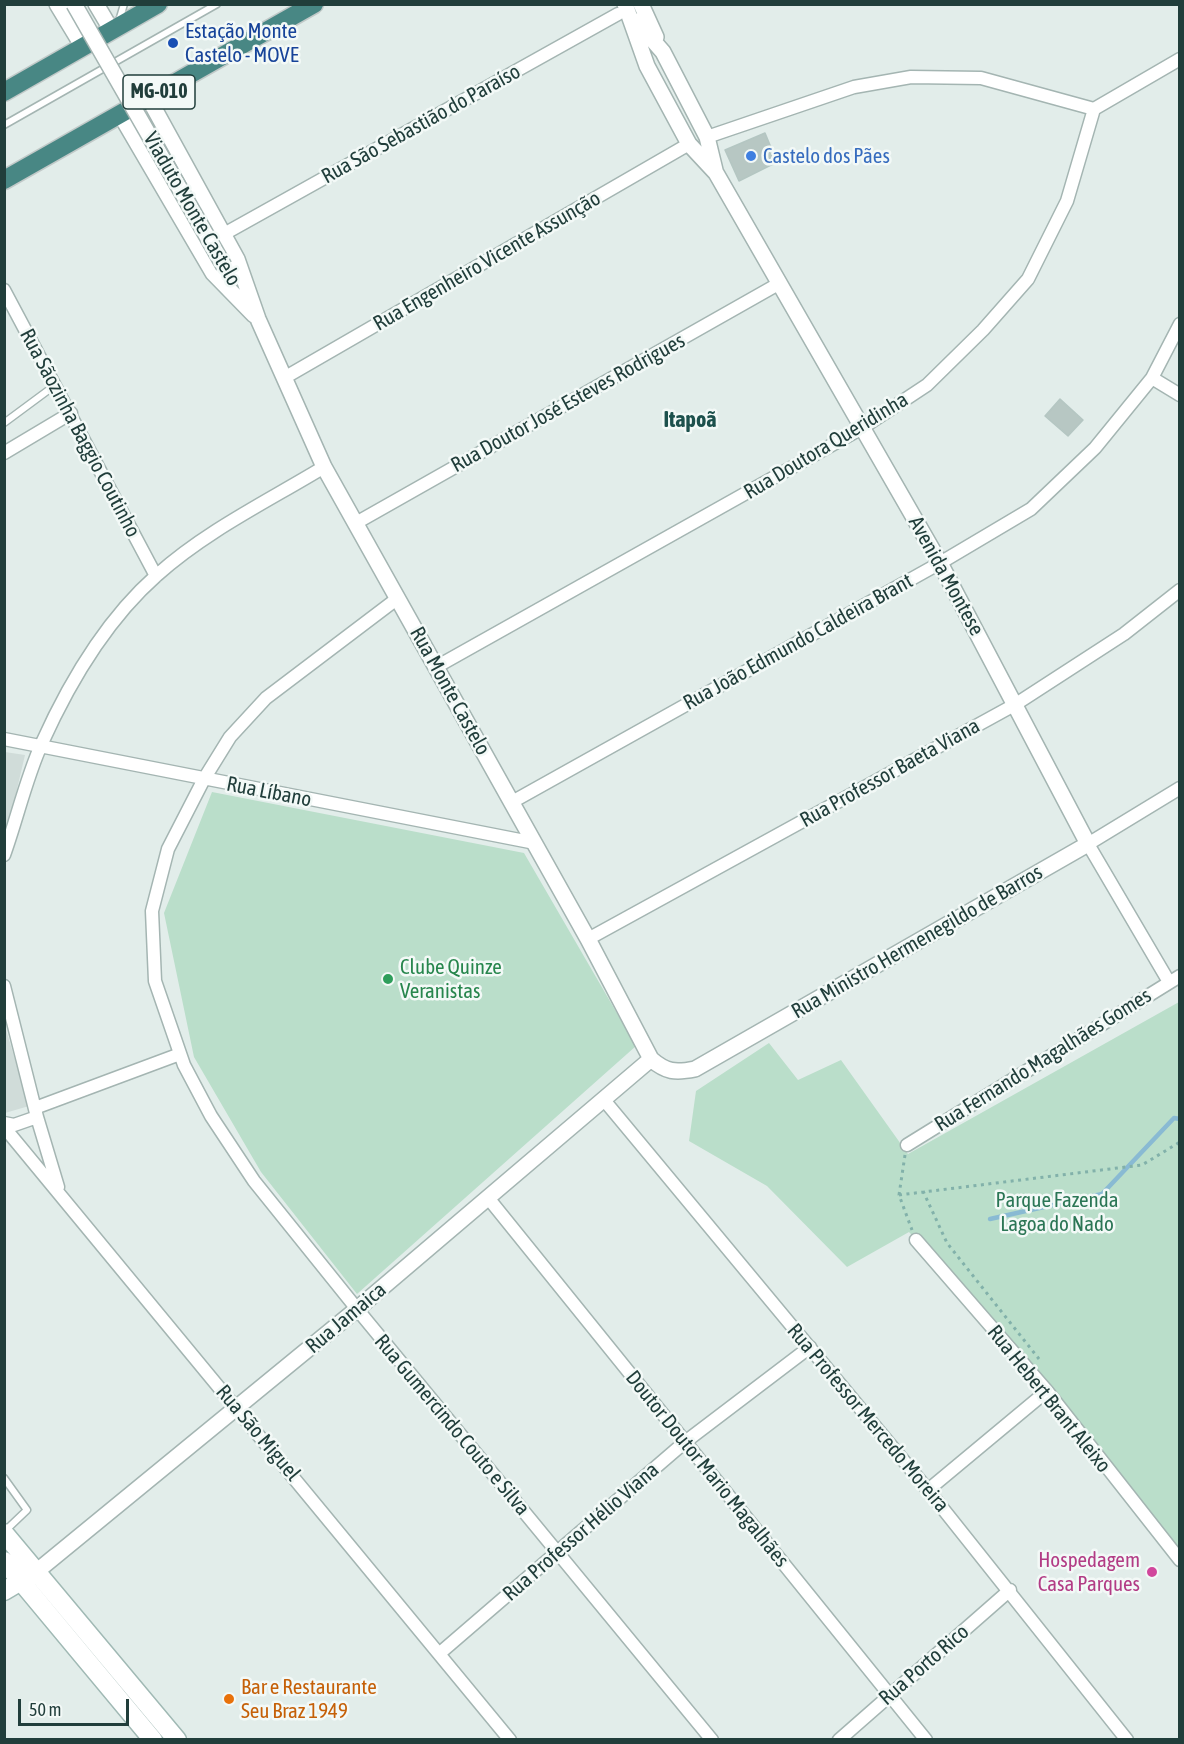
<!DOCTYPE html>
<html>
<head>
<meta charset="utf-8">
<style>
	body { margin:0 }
	#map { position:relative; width:1184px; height:1744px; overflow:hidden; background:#e2edea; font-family:"Asap Condensed",sans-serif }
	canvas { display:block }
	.frame { position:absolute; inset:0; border:6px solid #213e3b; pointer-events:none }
	.scale { position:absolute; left:18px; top:1699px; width:111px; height:27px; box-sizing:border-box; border:3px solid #213e3b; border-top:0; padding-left:8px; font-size:18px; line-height:21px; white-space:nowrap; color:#213e3b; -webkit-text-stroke:4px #f3f9f7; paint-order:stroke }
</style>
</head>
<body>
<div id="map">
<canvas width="1184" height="1744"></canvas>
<div class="frame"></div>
<div class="scale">50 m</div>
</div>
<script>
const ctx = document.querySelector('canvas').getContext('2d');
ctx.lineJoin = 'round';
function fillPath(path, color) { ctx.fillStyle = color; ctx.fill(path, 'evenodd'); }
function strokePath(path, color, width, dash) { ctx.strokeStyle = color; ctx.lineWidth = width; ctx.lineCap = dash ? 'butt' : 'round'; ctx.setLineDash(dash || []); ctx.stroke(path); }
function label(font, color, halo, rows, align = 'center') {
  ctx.font = font + ' "Asap Condensed",sans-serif'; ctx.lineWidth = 5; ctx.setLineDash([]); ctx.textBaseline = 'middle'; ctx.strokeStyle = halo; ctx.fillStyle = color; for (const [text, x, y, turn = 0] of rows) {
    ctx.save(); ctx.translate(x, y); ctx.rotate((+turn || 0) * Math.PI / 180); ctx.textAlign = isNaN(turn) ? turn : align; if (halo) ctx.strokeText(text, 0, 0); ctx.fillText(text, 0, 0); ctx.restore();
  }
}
fillPath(new Path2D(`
	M5,752L25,755L5,840Z
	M4,1023L29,1106L5,1113H4Z`), '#d0dcd9');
fillPath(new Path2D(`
	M212,792L524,853L636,1046L357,1294L261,1172L194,1057L164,913Z
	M1179,1002V1549L1051,1388L909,1232L847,1267L767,1186L689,1141L696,1091L769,1043L798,1080L841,1060L908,1154Z`), '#badeca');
strokePath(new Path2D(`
	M990,1219L1102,1194L1174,1118L1180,1119`), '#89bad3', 4.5);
const building = new Path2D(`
	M765,133L777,162L739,181L725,150Z
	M1060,399L1083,420L1068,436L1045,416Z`);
fillPath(building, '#b7c7c3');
strokePath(building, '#b4c6c2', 1.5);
const service = new Path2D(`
	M119,21L124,4
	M4,125L217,4
	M4,423L54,386
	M4,1478L27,1510L5,1531`);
const minor = new Path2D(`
	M1094,109L1180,59
	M707,137L854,87L911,77L981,78L1094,109
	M224,234L618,14
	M4,290L156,576
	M284,378L689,144
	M1152,378L1180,395
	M4,453L71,413
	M356,523L780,283
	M398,598L266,698L230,737L204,779L168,849L152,911L155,981L184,1065L211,1116L254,1181L357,1309L712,1740
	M436,667L862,428L927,385L983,330L1028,279L1067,201L1094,109
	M4,739L535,843
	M512,802L940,563L1031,509L1095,448L1152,378L1180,324
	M4,855C17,819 26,778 42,743C69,683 107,619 157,575C206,531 268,501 324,467
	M588,939L1016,704L1124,634L1180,590
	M1169,982L1088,844L1180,788
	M4,986L37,1117L58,1187
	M604,1100L928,1490L1127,1740
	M35,1108L180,1054
	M4,1123L14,1125L37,1117
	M4,1127L510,1740
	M907,1145L1180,976
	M489,1199L926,1740
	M916,1240L1047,1391L1180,1560
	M928,1490L1047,1391
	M440,1653L685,1442L810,1347
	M839,1740L1010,1590`);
const tertiary = new Path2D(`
	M57,4L83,47
	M96,4L112,31
	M641,4L656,37
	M636,21L663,52L707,137L715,170
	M149,99L237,259L258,319L324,467L588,939L651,1059C666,1072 675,1073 695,1069L1088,844L940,563L716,173L689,144L647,66L625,4
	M120,114L213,273L254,315
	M36,1572L357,1309L651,1059`);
const secondary = new Path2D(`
	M4,1533L177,1740
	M4,1561L153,1740
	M4,1591L31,1575`);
const trunk = new Path2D(`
	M4,92L158,4
	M4,180L314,4`);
strokePath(service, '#a4b5b2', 9);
strokePath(minor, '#a4b5b2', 15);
strokePath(tertiary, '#a4b5b2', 18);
strokePath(secondary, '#a0b9b4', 21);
strokePath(trunk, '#c1c9c8', 21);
strokePath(new Path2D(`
	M905,1155L899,1195L912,1230
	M923,1191L947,1243L1039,1359
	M899,1195L1142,1165L1180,1142`), '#82b1aa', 3, [3, 4.5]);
strokePath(service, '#fff', 6);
strokePath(minor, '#fff', 12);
strokePath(tertiary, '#fff', 15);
strokePath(secondary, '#fff', 18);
strokePath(trunk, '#488784', 18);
const tertiaryBridge = new Path2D(`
	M74,4L224,266`);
strokePath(tertiaryBridge, '#a4b5b2', 18, []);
strokePath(tertiaryBridge, '#fff', 15);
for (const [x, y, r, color] of [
	[173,43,6,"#1a4fb4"],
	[751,156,6,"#3f7fe0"],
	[388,979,6,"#2e9e5b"],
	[1152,1572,6,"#d1479c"],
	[229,1699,6,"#e8710a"]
]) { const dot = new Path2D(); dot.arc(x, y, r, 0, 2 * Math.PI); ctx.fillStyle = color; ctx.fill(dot); strokePath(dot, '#f3f9f7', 2); }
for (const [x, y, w] of [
	[159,92,72]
]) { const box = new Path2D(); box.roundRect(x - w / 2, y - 17, w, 34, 4.5); ctx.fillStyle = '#f3f9f7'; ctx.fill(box); strokePath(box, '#213e3b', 1.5); }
label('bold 20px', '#213e3b', null, [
	["MG-010",159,92]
]);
label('21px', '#164399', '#f3f9f7', [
	["Estação Monte",185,31],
	["Castelo - MOVE",185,55]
], 'left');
label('21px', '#213e3b', '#f3f9f7', [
	["Rua São Sebastião do Paraíso",421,124,-29],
	["Viaduto Monte Castelo",192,209,60],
	["Rua Engenheiro Vicente Assunção",487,261,-30],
	["Rua Doutor José Esteves Rodrigues",568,403,-29],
	["Rua Sãozinha Baggio Coutinho",80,433,62],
	["Rua Doutora Queridinha",826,446,-31],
	["Avenida Montese",946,576,61],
	["Rua João Edmundo Caldeira Brant",798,642,-29],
	["Rua Monte Castelo",450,691,61],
	["Rua Professor Baeta Viana",890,773,-29],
	["Rua Líbano",269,792,11],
	["Rua Ministro Hermenegildo de Barros",917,942,-30],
	["Rua Fernando Magalhães Gomes",1043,1060,-32],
	["Rua Jamaica",346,1318,-40],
	["Rua Hebert Brant Aleixo",1049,1399,51],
	["Rua Professor Mercedo Moreira",868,1418,50],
	["Rua Gumercindo Couto e Silva",452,1425,50],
	["Rua São Miguel",258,1433,50],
	["Doutor Doutor Mario Magalhães",707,1469,51],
	["Rua Professor Hélio Viana",581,1532,-41],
	["Rua Porto Rico",924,1665,-41]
]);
label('21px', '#366cbe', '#f3f9f7', [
	["Castelo dos Pães",763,156]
], 'left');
label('21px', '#27864d', '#f3f9f7', [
	["Clube Quinze",400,967],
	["Veranistas",400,991]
], 'left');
label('21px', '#2b7655', '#f3f9f7', [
	["Parque Fazenda",1057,1200],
	["Lagoa do Nado",1057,1224]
]);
label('21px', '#b23c85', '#f3f9f7', [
	["Hospedagem",1140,1560],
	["Casa Parques",1140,1584]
], 'right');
label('21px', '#c56008', '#f3f9f7', [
	["Bar e Restaurante",241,1687],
	["Seu Braz 1949",241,1711]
], 'left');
label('bold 22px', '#1d514d', '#f3f9f7', [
	["Itapoã",690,420]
]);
</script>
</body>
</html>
